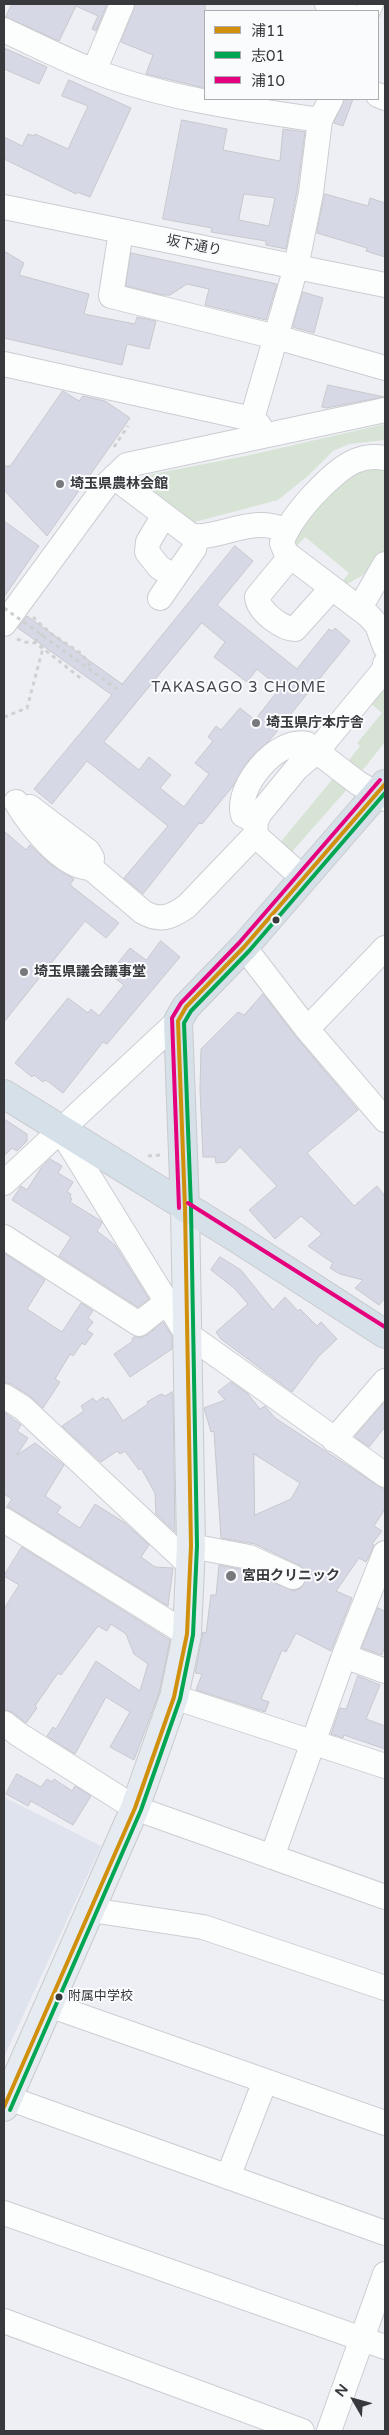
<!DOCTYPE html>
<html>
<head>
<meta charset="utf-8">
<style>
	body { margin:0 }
	#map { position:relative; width:389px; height:2435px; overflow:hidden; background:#eeeff4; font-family:"Varela Round","Noto Sans JP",sans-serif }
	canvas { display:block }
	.frame { position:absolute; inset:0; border:5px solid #38393d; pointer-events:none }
	.legend { position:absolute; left:204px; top:10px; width:175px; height:90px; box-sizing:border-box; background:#fafbfd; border:1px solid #acadb0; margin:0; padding:6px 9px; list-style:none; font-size:15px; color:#38393d }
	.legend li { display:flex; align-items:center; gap:10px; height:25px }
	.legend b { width:25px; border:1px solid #acadb0 }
	.north { position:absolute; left:329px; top:2375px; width:50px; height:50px; -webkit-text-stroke:4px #fafbfd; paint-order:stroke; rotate:308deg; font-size:14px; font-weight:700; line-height:20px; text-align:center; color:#38393d }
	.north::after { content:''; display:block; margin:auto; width:18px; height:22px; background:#38393d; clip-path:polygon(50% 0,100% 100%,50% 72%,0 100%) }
</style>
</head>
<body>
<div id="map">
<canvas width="389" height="2435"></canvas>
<div class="frame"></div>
<ul class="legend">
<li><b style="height:6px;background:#d1900c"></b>浦11</li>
<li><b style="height:6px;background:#00a651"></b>志01</li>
<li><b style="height:6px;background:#e5007d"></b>浦10</li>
</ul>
<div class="north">N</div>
</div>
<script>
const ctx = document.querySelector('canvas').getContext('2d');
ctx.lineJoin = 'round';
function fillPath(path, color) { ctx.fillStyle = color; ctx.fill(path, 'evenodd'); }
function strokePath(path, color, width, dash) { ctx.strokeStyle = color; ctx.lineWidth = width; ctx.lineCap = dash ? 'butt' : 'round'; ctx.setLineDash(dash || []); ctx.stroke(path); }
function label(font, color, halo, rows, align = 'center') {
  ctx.font = font + ' "Varela Round","Noto Sans JP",sans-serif'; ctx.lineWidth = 4; ctx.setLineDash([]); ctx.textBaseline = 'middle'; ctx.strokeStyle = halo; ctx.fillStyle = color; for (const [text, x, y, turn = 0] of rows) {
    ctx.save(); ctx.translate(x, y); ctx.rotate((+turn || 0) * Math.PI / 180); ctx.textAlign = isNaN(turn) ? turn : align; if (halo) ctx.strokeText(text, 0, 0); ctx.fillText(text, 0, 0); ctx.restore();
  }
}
fillPath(new Path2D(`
	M4,1797L101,1846L4,2057Z`), '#dfe3ee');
fillPath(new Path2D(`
	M385,424V440L349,444L333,451L309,475L278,500L191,523L140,487L144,482L140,478L143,476L250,455Z
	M385,465V552L363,575L344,586L340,584L349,573L305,537L294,549L293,539L348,470Z
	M385,684V742L362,771L349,760L360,746L357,743L382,713L370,703Z
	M335,776L349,787L290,854L279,844Z`), '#d7e4d5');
const building = new Path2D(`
	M12,4H107L96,31L92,29L98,16L76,6L59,41L6,17Z
	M136,4H205V88L146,74L153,55L121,42Z
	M4,48L47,67L39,84L4,69Z
	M69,80L131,108L90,197L77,192L76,194L4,159V137L22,146L28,134L34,136L35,134L68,149L88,106L62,96Z
	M345,99H353L343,126L334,123Z
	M182,120L227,129L223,150L280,161L283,129L305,132L297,191L286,249L266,245V241L211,232L212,228L163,219ZM244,194L275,198L269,226L239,220Z
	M325,194L368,206L370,198L385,203V257L366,251L367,248L317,233Z
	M4,251L24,263L19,275L89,294L84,314L135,324L137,317L156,321L149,349L127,344L122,365L4,338Z
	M131,253L277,284L266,320L205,305L209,289L187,284L170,295H162L126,286Z
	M303,292L323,298L314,333L293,327Z
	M328,385L384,397L326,408L322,407Z
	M63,391L79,401L83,396L105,401L130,418L47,536L4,490V466H10Z
	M4,521L39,546L4,597Z
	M235,546L253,561L217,605L297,669L329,629L332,631L335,628L350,641L269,741L250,758L233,786L202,824L199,823L143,894L124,878L168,826L87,761L52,804L34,789L112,695L18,628L27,616L122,684ZM202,623L225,642L214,657L247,682L257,669L280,688L255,720L240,708L221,730L216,726L208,737L213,741L195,763L209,774L184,807L160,788L171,775L149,757L139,770L104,742Z
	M4,831L26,850L30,845L50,864L74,879L70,885L119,923L106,938L85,921L4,1022Z
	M161,941L180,957L107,1044L103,1042L63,1093L46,1080L43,1082L34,1075L32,1077L15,1063L68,998L88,1013L91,1009L99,1016L124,985L109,974L130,948L146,960Z
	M263,994L297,1038L358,1110L307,1153L354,1206L377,1186L385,1196V1298L379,1305L355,1288L363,1280L340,1274L330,1268L333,1263L308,1246L322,1234L301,1216L275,1239L249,1210L277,1186L240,1147L226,1162L216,1163L215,1157H203L200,1089L201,1049L238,1012L244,1015Z
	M4,1119L27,1134V1141L17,1151L12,1148L4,1156Z
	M50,1159L62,1166L58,1173L73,1182L67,1192L71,1194L70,1197L72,1199L70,1202L101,1221L102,1223L97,1231L115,1245L149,1299L138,1307L59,1256L71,1237L12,1200L21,1186L27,1190L41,1168Z
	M4,1253L45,1280L27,1309L62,1332L81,1303L93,1311L88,1318L93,1322L87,1330L93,1334L85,1345L82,1343L73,1356L70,1354L55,1379L60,1382L43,1408L30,1396L11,1384L4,1382Z
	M220,1257L241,1270L273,1310L285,1297L298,1311L300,1309L317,1326L321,1322L337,1339L318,1357L292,1392L221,1339L216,1332L248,1304L234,1288L211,1270Z
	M163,1322L172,1336V1349L130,1377L114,1354L133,1341L132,1339L135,1336L140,1338L147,1335Z
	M231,1382L247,1393L260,1409L265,1406L275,1418L385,1490V1509L374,1526L382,1531L372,1544L374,1545L368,1559L366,1562L359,1558L336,1591L352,1598L331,1651L296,1633L286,1652L282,1650L261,1699L269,1702L265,1712L196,1690L202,1674L195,1673L203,1632L206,1633L211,1595H216L219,1565L245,1570L294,1591L301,1588L307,1576L304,1569L299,1565L255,1544L221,1538L214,1431L211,1432L204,1408L225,1400L218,1392ZM254,1454L300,1483L291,1499L255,1515Z
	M172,1392L173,1400L175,1532L156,1514L155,1493L141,1468L139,1470L125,1451L120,1454L117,1451L101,1462L62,1426L84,1411L81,1406L93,1398L96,1402L103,1397L105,1400L108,1398L123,1421L148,1404L147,1402L161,1394L165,1396Z
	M385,1402V1427L369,1447L355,1437Z
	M4,1412L21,1425L17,1431L28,1438L17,1455L35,1443L64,1465L45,1496L61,1507L57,1513L80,1528L95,1504L125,1523L149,1545L141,1557L155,1567L173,1568L168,1606L7,1506L12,1499L4,1494Z
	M22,1547L170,1640L159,1693L134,1760L110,1747L130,1712L106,1697L75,1754L47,1736L53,1727L56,1729L96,1661L140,1691L148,1664L134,1654L126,1634L111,1624L107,1631L98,1626L61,1675L58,1673L35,1706L37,1708L26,1723L12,1712L4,1710V1609L19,1585L4,1576Z
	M378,1608L385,1611V1645L382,1655L362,1648Z
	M358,1676L380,1685L366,1719L385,1726V1749L344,1735L343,1738L331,1734L340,1708L346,1709Z
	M17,1774L41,1787L47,1779L52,1782L54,1779L72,1791L75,1786L91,1796L73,1825L31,1801L28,1806L6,1794Z`);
fillPath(building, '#d6d9e5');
strokePath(building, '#c6c8cc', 1);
const minor = new Path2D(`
	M327,4L346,11
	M368,11L371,4
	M4,30C34,44 63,59 94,71C167,99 244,109 320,120
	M94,71L122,4
	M378,95L385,98
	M4,207L385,285
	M121,231L111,296L276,337L385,368
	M4,364L252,419L259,425L261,431
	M252,419L296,267L311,193L320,120L331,99
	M385,458C375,456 364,457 355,461C333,470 287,519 282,543L286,553L369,616L377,625L385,647
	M114,477L193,537C229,536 249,516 286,530
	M164,515L148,542L147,552L159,567L174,577
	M290,557L257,597C258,611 282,629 295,629L331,589
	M160,598L194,549L197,536
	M360,608L385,564
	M4,624L106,485L127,465L385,410
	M16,802C30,825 62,868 91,868L143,912C160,922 172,917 187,906L255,835
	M30,807L88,851L92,858L91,868
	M256,821L243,815C235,787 277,737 307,744L358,783L385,799
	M304,879L255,835L256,821L260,813L297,768L317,751L384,670L385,664
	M244,947L307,1029L385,1120
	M307,1029L385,948
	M61,1131L186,1333L385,1475
	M4,1183L178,1021
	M4,1237L139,1324L168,1301
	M4,1396L23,1408L190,1565
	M334,1440L385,1381
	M4,1520L187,1634
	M191,1546L249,1557L293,1577
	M344,1656L385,1671
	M174,1697L385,1766
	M4,1723L18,1734L135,1808L385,1897
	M272,1857L344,1656L385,1553
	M91,1910L203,1927L385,1988
	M49,2005L385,2123
	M8,2098L385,2233
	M228,2177L265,2081
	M4,2213L385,2347
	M4,2321L302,2431
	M329,2431L385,2274`);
const major = new Path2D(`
	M4,2107L135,1808L174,1697L187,1634L191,1546L185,1208`);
const highway = new Path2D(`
	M4,1094L238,1239L385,1334
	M185,1208L178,1021L186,1007L244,947L385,784`);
strokePath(minor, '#cccdd2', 26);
strokePath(major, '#c9cacd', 30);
strokePath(highway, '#c9cacd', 30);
strokePath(new Path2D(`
	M114,447L128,426
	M33,617L50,633L82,654L92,669
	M17,639L25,642L36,643L83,680
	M35,642L46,630
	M4,717L27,708L43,648
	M148,1156L161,1155`), '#cfd0d2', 3, [4, 4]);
strokePath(minor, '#fcfdfd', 24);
strokePath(major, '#e5ebf1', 28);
strokePath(highway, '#d5e0e9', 28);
strokePath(new Path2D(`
	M4,608L117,689`), '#cfd0d2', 3, [4, 4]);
strokePath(new Path2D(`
	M4,2107L135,1808L174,1697L187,1634L191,1546L185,1208L178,1021L186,1007L244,947L385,784`), '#d1900c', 4);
strokePath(new Path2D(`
	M10,2110L141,1810L180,1699L193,1635L197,1546L191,1208L184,1023L191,1011L249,951L385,793`), '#00a651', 4);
strokePath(new Path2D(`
	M188,1203L385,1327
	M179,1208L172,1018L181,1003L239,943L380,780`), '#e5007d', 4);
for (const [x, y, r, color] of [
	[60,484,5,"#78797d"],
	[256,723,5,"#78797d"],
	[276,920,4.5,"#38393d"],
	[24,972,5,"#78797d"],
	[231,1576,6,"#78797d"],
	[59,1997,4.5,"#38393d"]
]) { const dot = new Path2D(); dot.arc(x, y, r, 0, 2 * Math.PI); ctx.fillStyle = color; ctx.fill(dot); strokePath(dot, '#fafbfd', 2); }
label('13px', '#38393d', '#fafbfd', [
	["附属中学校",68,1997]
], 'left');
label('14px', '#38393d', '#fafbfd', [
	["坂下通り",194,246,11]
]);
label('bold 14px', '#38393d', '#fafbfd', [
	["埼玉県農林会館",70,484],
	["埼玉県庁本庁舎",266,723],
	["埼玉県議会議事堂",34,972],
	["宮田クリニック",242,1576]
], 'left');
ctx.letterSpacing = '1px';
label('15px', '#43464f', '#fafbfd', [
	["TAKASAGO 3 CHOME",239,688]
]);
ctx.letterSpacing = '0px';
</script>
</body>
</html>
